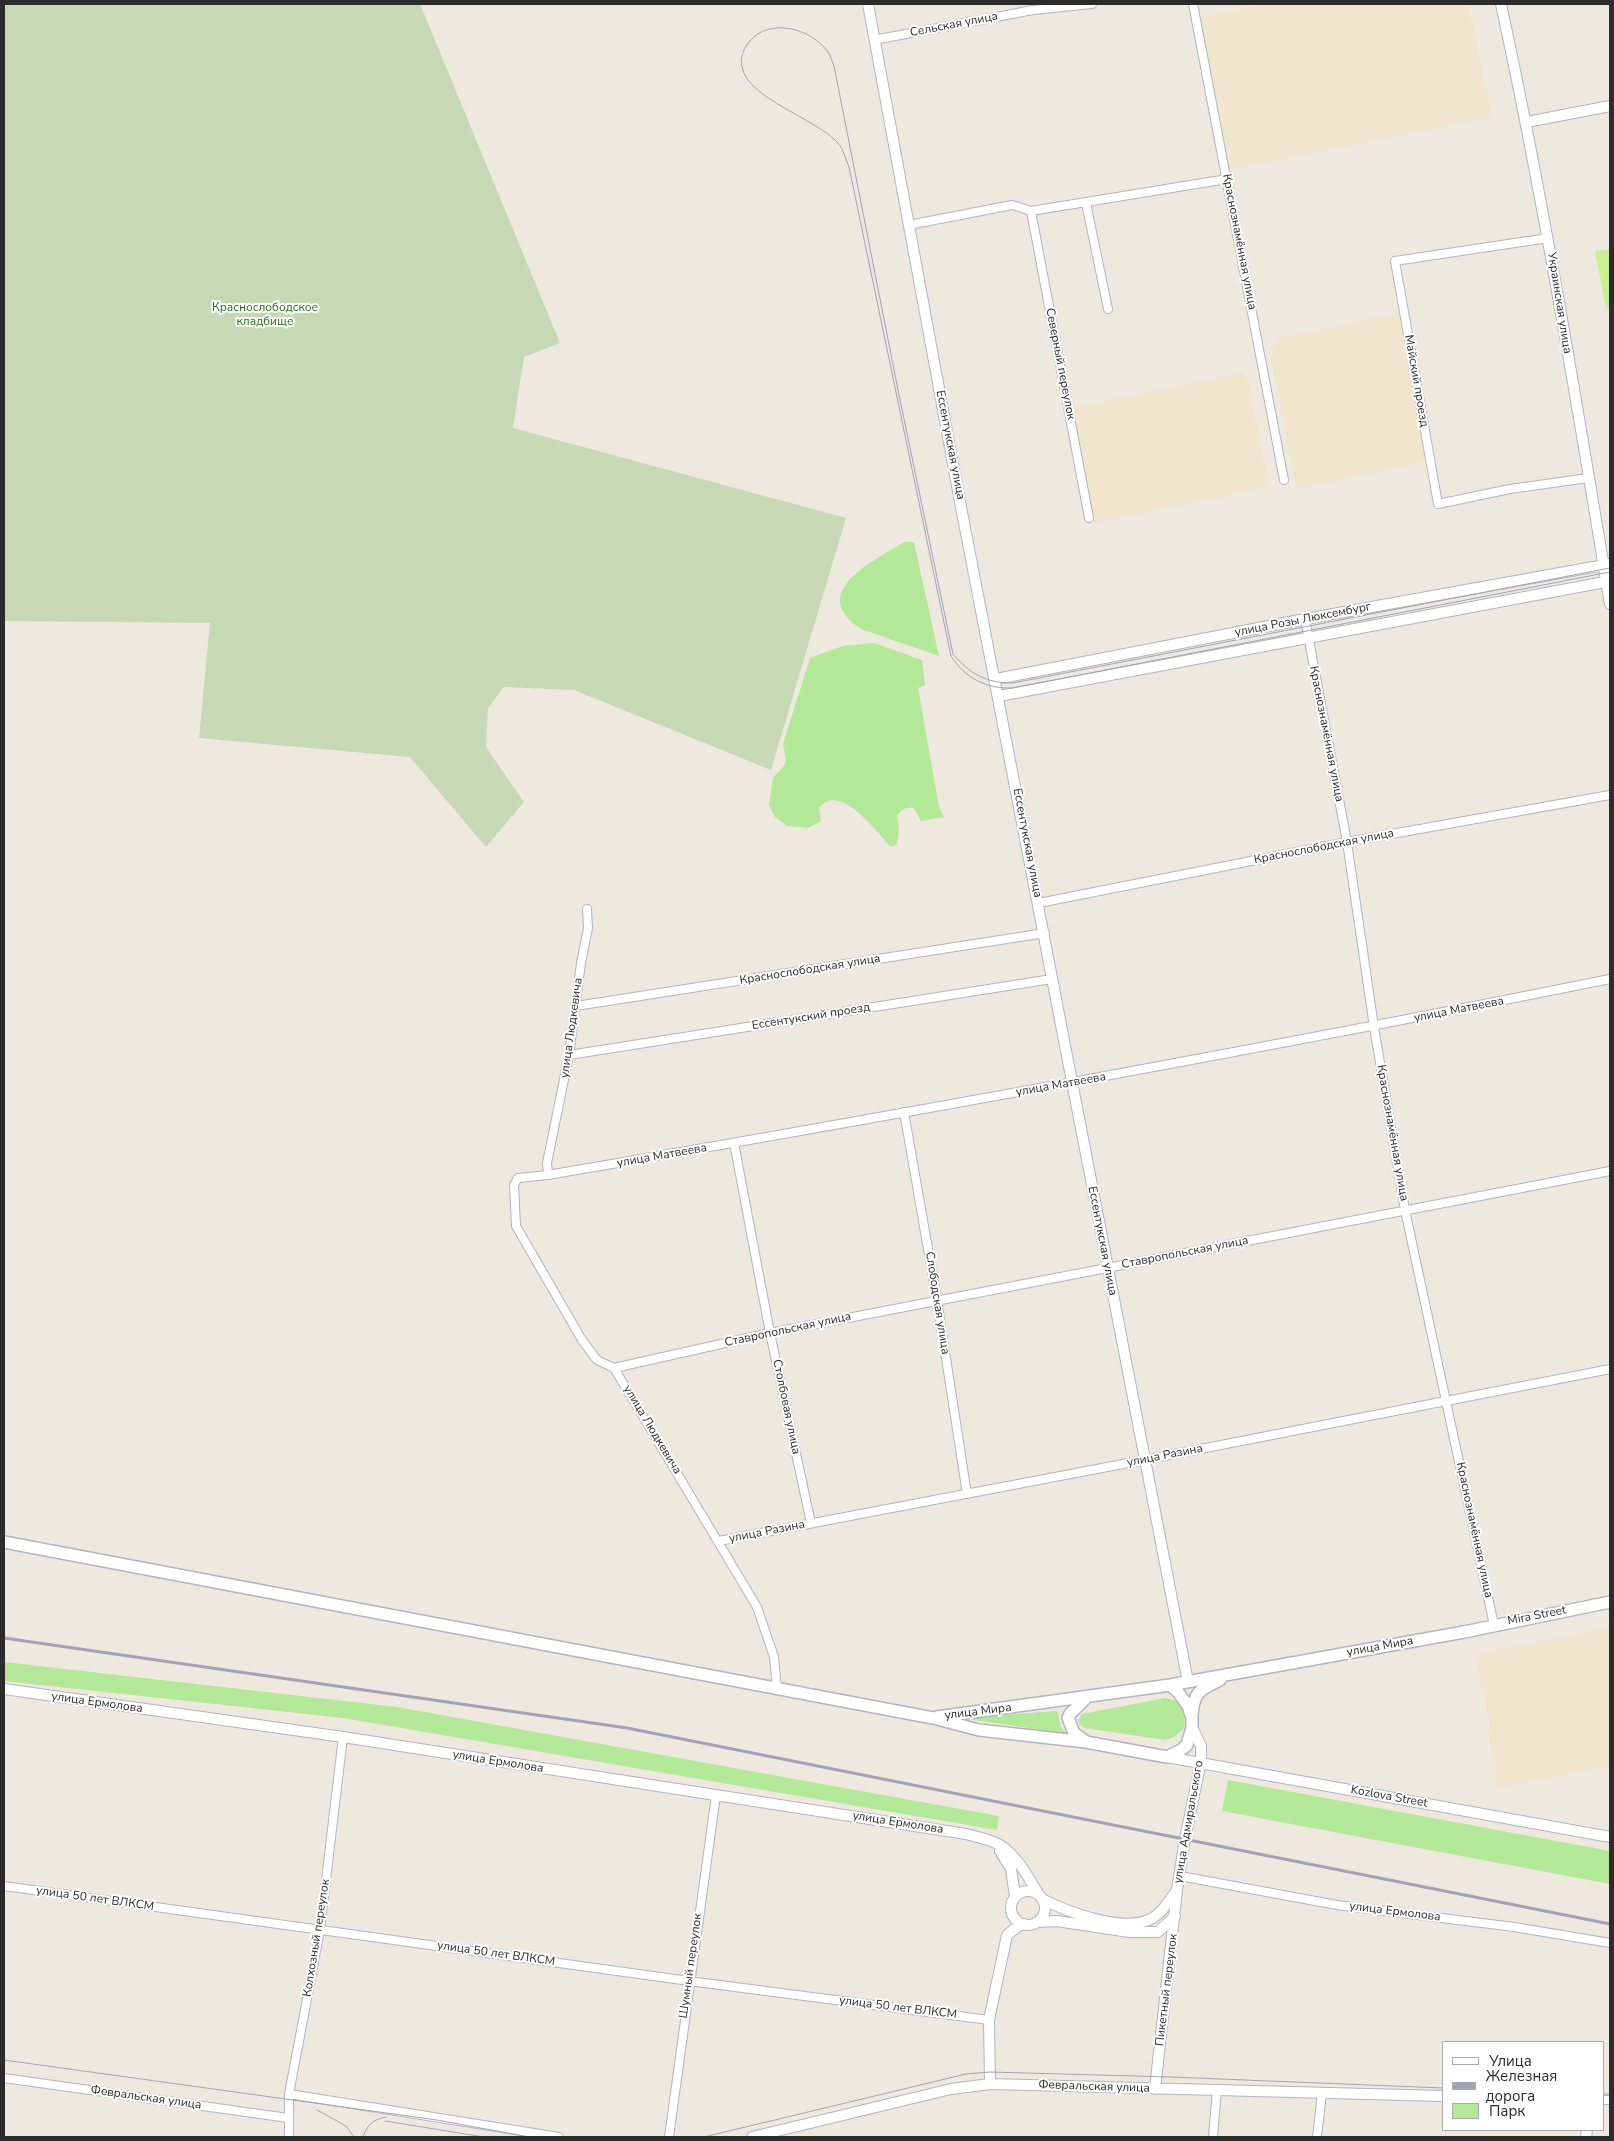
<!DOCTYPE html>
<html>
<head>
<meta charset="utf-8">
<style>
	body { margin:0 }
	#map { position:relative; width:1614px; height:2141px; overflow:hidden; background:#efe8de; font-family:"Nunito Sans",sans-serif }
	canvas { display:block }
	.frame { position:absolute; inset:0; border:5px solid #2c2c2c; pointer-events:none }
	.legend { position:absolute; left:1442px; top:2041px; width:162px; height:90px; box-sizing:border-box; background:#fff; border:1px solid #ababab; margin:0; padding:6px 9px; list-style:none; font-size:15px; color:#2c2c2c }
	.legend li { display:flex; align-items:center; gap:10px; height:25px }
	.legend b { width:25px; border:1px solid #ababab }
</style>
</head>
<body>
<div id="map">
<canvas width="1614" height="2141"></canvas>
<div class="frame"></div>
<ul class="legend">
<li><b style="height:6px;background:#fff"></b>Улица</li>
<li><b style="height:6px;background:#a0a3b8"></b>Железная дорога</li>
<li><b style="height:14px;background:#b2e898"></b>Парк</li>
</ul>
</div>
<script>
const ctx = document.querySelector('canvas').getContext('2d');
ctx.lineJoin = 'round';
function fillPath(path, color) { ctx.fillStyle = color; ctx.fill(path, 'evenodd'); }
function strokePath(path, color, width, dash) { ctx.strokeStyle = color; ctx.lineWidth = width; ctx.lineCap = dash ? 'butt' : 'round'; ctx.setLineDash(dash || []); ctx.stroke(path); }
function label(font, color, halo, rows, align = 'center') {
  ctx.font = font + ' "Nunito Sans",sans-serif'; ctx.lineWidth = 4; ctx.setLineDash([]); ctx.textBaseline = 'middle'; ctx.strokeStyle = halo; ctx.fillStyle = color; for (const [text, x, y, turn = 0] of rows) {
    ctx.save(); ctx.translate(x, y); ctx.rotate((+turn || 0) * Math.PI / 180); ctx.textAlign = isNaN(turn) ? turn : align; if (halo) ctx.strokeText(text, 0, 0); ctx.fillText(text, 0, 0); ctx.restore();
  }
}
fillPath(new Path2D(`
	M1267,4H1468L1492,117L1228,170L1200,18Z
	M1399,313L1428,462L1296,489L1270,353L1280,338Z
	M1246,372L1269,487L1095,523L1072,408Z
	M1610,1628V1766L1498,1788L1495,1768L1497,1765L1493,1758L1488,1732L1490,1726L1475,1654Z`), '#f1e6cd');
fillPath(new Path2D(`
	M904,542H914L939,656L861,629C806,592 874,561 904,542Z
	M874,643L922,660L925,685L918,688L939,807L944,817L921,821L914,808C905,807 902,809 897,816L899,829L897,844L891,847C877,833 840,781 819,808L821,821L808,828L787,826L775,817L769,805L773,778L783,767L786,761L783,744L810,658L843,646Z
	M4,1662L397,1707L999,1816L997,1830L343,1718L4,1681Z
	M1165,1698L1177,1701L1185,1712L1184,1728L1174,1737L1165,1740L1084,1728L1079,1724L1078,1720L1082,1714Z
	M1058,1711C1059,1723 1060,1728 1069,1736L1042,1730L961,1718Z
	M1228,1780L1610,1851V1884L1222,1811Z`), '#b2e898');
fillPath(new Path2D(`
	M4,4H420L560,343L524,357L513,428L846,518L771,770L574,690L504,687L488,708L486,747L524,802L486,847L410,757L199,738L210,623L4,621Z`), '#c6d9b4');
fillPath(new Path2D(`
	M1610,249V308H1606L1595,251Z`), '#c7ef93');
const minor = new Path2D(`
	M1193,4L1284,480
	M874,40L1033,10L1092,4
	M1086,203L1108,309
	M1031,211L1089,518
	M909,225L1012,205L1031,211L1227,179
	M1548,238L1395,261L1438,504L1510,489L1588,478
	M1305,619L1347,842L1374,1027L1405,1210L1494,1625
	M1039,903L1347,842L1610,795
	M576,1006L1045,933
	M569,1055L1052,979
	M904,1112L937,1300L967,1494
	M734,1143L770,1333L811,1523
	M548,1175L547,1163L569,1055L581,963L588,928L587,909
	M614,1368L770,1333L1610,1171
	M719,1541L1144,1460L1610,1369
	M777,1688L774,1657L757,1607L614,1368L597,1360L582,1340L516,1226L514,1185L518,1178L548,1175C903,1114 1257,1050 1610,979
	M1180,1876L1337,1905L1514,1927L1610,1943
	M4,1886L689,1981L989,2020
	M4,2078L288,2118
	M289,2094L559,2137
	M1603,2100H1610
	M289,2137V2094L320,1930L343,1737
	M669,2137L716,1795
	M1213,2137L1217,2089
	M1317,2137L1322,2093`);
const tertiary = new Path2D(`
	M868,4L960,502L1188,1682
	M1501,4C1544,203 1577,404 1610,604
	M1527,122L1610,106
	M996,679L1305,619L1610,564
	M999,696L1610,581
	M4,1689L343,1737L966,1834C977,1837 990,1839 1000,1845C1017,1856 1029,1878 1039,1895
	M1167,1757L1610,1837
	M1000,1851L1011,1869L1015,1896
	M1011 1908a17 17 0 1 1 34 0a17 17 0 1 1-34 0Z
	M1042,1899C1068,1912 1122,1933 1151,1919C1162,1913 1169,1901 1177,1890
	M1037,1922L1057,1921L1129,1932H1158L1175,1916
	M990,2084L989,2020L1007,1935L1017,1927L1024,1924
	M1155,2089L1177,1890L1185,1839L1201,1761V1746L1192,1727
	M752,2137L951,2089L990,2084L1443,2096
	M1586,2137L1587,2130`);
const secondary = new Path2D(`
	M4,1542L933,1718L979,1730L1086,1742L1167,1757L1181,1750L1187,1745L1192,1727V1718L1188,1706L1178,1692L1170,1685
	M1192,1715C1194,1692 1199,1690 1220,1680
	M937,1717L1170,1685L1464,1632L1610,1602
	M1085,1741L1074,1733L1068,1718L1070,1714L1087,1697`);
strokePath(minor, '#b2b4c1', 10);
strokePath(tertiary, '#b2b4c1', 12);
strokePath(secondary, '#b2b4c1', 14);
strokePath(minor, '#fff', 8);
strokePath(tertiary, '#fff', 10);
strokePath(secondary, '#fff', 11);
strokePath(new Path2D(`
	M1610,568L1013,683C986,683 970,674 953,654L899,395L834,66C832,62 831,56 828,52C811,28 769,17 749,42C743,50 740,57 742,67C747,98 815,118 838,143C843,149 846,160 849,167L951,656C965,678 986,689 1013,688L1610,572
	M4,2060L437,2120L529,2137
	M1603,2094H1610
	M317,2110L346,2126L354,2137
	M385,2121L484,2137
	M363,2137C368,2124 372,2120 386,2117
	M704,2137L966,2074L990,2072L1171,2077L1443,2088`), '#a0a3b8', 1);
strokePath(new Path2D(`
	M4,1638L627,1728L1610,1924`), '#a0a3b8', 3);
label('12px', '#2c2c2c', '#fff', [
	["Сельская улица",954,25,-11],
	["Краснознамённая улица",1239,242,79],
	["Украинская улица",1559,303,81],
	["Северный переулок",1060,364,79],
	["Майский проезд",1416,381,80],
	["Ессентукская улица",950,445,79],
	["улица Розы Люксембург",1303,620,-11],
	["Краснознамённая улица",1326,734,79],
	["Ессентукская улица",1027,843,79],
	["Краснослободская улица",1324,847,-11],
	["Краснослободская улица",810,970,-9],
	["улица Матвеева",1459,1010,-11],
	["Ессентукский проезд",811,1017,-9],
	["улица Людкевича",572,1028,-82],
	["улица Матвеева",1061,1085,-10],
	["Краснознамённая улица",1392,1133,80],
	["улица Матвеева",662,1156,-10],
	["Ессентукская улица",1102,1241,79],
	["Ставропольская улица",1185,1253,-11],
	["Слободская улица",937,1303,81],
	["Ставропольская улица",788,1330,-12],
	["Столбовая улица",786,1407,78],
	["улица Людкевича",652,1430,59],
	["улица Разина",1165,1456,-11],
	["Краснознамённая улица",1474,1530,78],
	["улица Разина",767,1532,-11],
	["Mira Street",1537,1616,-11],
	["улица Мира",1380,1647,-10],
	["улица Ермолова",97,1703,8],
	["улица Мира",978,1712,-7],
	["улица Ермолова",498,1762,9],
	["Kozlova Street",1389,1797,10],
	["улица Адмиральского",1189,1822,-80],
	["улица Ермолова",898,1823,9],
	["улица 50 лет ВЛКСМ",95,1899,8],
	["улица Ермолова",1395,1912,7],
	["Колхозный переулок",317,1938,-81],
	["улица 50 лет ВЛКСМ",496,1954,8],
	["Шумный переулок",691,1966,-82],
	["Пикетный переулок",1167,1990,-83],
	["улица 50 лет ВЛКСМ",898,2008,7],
	["Февральская улица",1094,2087,2],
	["Февральская улица",146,2098,8]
]);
label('12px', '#276f17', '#fff', [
	["Краснослободское",265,308],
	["кладбище",265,322]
]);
</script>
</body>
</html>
